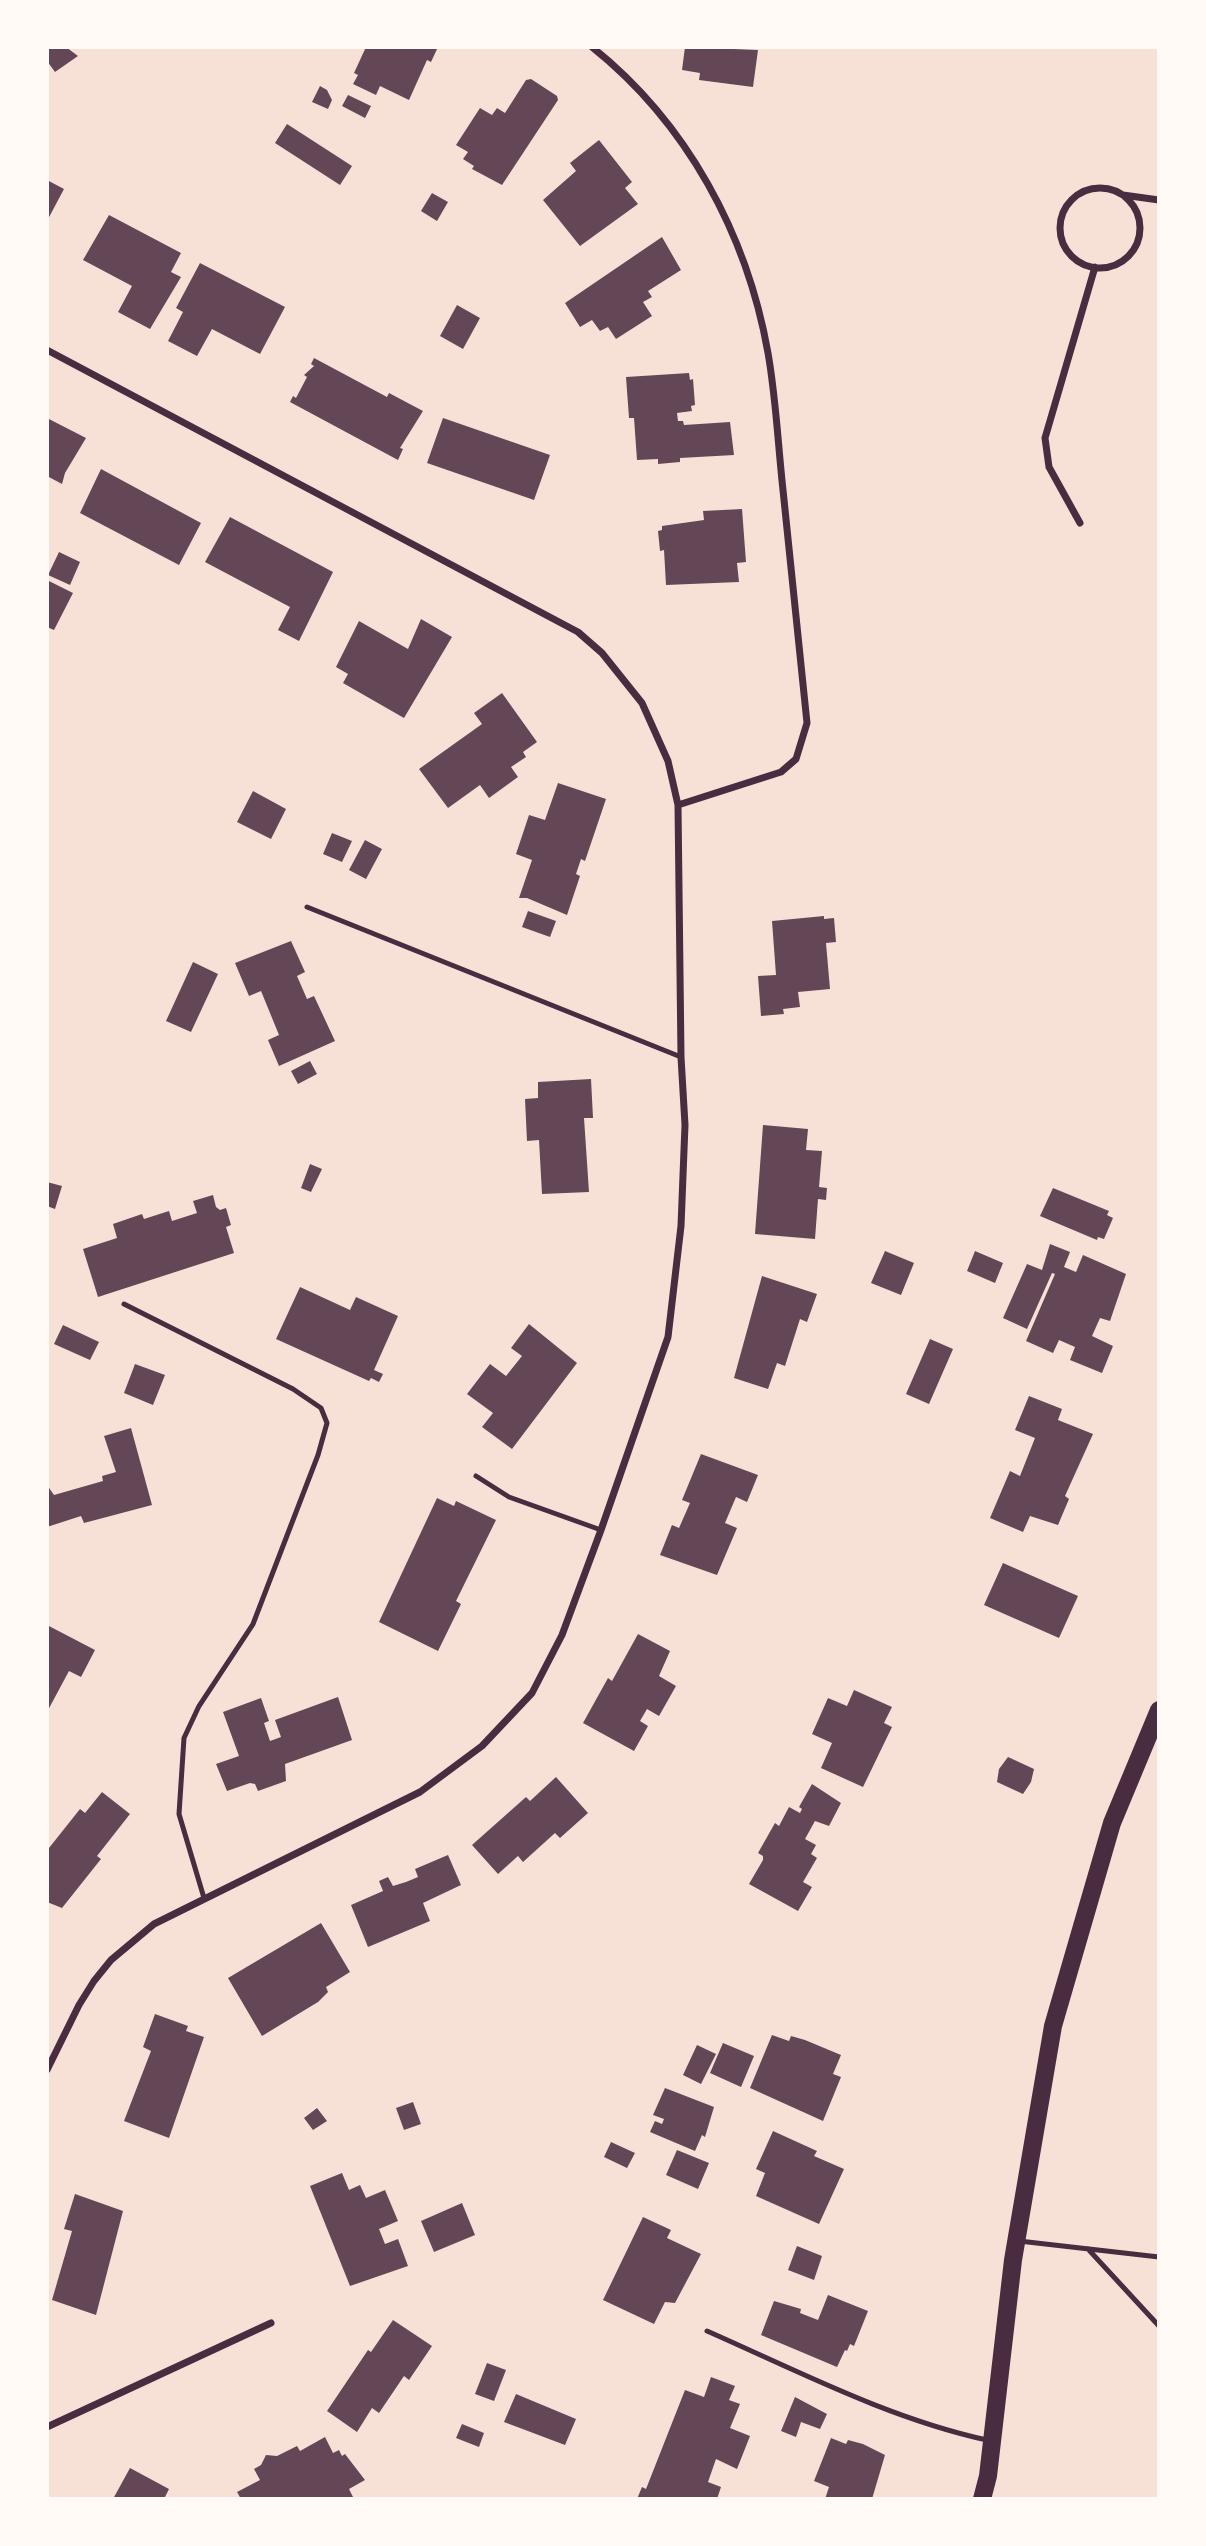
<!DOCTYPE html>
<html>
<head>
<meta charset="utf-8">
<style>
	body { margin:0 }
	#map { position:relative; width:1206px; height:2546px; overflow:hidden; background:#f7e1d7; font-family:"Playfair Display",serif }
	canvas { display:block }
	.frame { position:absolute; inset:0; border:49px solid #fffaf5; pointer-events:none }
</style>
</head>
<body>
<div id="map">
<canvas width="1206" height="2546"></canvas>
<div class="frame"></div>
</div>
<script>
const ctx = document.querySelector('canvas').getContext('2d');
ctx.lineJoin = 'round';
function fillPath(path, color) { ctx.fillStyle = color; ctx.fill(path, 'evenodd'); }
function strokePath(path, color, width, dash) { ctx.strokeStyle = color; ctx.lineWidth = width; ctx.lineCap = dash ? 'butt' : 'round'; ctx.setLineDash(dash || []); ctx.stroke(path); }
fillPath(new Path2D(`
	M52,47H66L78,56L55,72L47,61V50Z
	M366,47H438L431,62L427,60L409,100L380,86L376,95L353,84L358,75L354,73Z
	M685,47L758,50L753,87L699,80L700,73L682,70Z
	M531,79L557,96L558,100L502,185L472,169L474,166L463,159L468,152L456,145L480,108L492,115L497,108L505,113L526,80Z
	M320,86L327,90L332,100L328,109L312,102Z
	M348,95L371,106L365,118L342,106Z
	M287,124L352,166L340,185L275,143Z
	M599,140L632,182L625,188L638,204L580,246L543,200L576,171L570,163Z
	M47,180L64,189L47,221Z
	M432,193L448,202L437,221L421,211Z
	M109,215L181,253L171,272L181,277L150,329L118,312L132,286L83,260Z
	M662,237L681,270L648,291L652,297L643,302L652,316L616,339L608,327L600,331L592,320L580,327L565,303Z
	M200,263L285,307L260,354L212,329L197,356L168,341L183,312L176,308Z
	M457,305L480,318L463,349L440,336Z
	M314,358L387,397L389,393L423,411L400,448L403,449L398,460L290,402L293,396L296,398L307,377L304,375L314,366L311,364Z
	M689,373L690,380L693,379L695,405L691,406L692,411L677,413L678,421H683L684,425L730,422L734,455L680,458V462L658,464V459L637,460L634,418H629L626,377Z
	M47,418L86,438L65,473L62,484L47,476Z
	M443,418L550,455L534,500L427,463Z
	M101,469L201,523L179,565L80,513Z
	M742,509L746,562L737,563L739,582L666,585L664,550L660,551L658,531L662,530V526L704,520L703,511Z
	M230,517L333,572L299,641L278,630L290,607L205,562Z
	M59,552L80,562L70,585L48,575Z
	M47,580L73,593L54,630L47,627Z
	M421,619L452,637L404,718L343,683L348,674L336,667L359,621L408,649Z
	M502,693L537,742L523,752L526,757L511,767L518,777L489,798L480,785L448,808L419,769L482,724L474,713Z
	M558,783L606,799L585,861L581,859L576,874L580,876L567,915L527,898H519L532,860L516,854L529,815L545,820Z
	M253,791L286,809L271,839L237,822Z
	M332,833L352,841L342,862L323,854Z
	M365,840L382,849L366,879L349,870Z
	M528,911L556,921L550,937L522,927Z
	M824,916V919L834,918L836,942L826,943L830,989L798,992L800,1007L783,1009L784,1014L761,1016L758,976L776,975L772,921Z
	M291,941L305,972L297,976L307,999L314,996L335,1041L279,1066L268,1040L279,1035L261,991L249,996L235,963Z
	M193,962L218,974L191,1032L166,1021Z
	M310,1061L317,1074L298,1084L291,1071Z
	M591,1079L593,1118H584L589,1192L542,1194L539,1140L527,1141L525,1099L538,1098V1082Z
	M763,1125L808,1129L806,1150L822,1151L819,1187L827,1188L826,1200L818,1199L815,1239L755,1234Z
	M310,1164L322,1169L311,1192L301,1188Z
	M47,1182L62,1186L55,1209L47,1206Z
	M1053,1188L1109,1211L1107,1215L1113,1218L1104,1239L1098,1237L1097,1240L1040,1216Z
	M213,1195L216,1207L220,1210L226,1208L231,1225L226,1227L234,1253L98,1297L83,1249L117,1238L113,1224L142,1214L144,1219L169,1211L172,1221L197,1213L193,1201Z
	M1050,1244L1070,1252L1064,1267L1076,1272L1083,1255L1126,1274L1110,1321L1100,1318L1092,1336L1113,1346L1102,1373L1070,1360L1075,1347L1059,1340L1053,1353L1026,1341L1055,1274L1052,1273L1027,1329L1003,1318L1027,1264L1042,1270Z
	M885,1251L914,1263L901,1295L871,1283Z
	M975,1251L1003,1263L995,1283L967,1271Z
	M762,1276L817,1294L807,1322L800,1319L785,1366L777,1363L768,1389L734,1378Z
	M300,1287L350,1310L356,1297L398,1316L374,1370L383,1374L379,1382L371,1378L369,1381L276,1339Z
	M529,1324L577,1363L512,1449L482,1427L493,1413L467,1394L490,1364L506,1376L522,1356L511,1348Z
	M63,1325L99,1342L90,1360L54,1344Z
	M930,1339L953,1349L929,1404L906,1394Z
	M135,1364L165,1375L153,1405L124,1393Z
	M1029,1396L1062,1409L1058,1420L1093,1434L1065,1496L1069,1499L1058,1525L1030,1516L1023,1532L990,1518L1010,1471L1020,1476L1035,1438L1015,1430Z
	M131,1428L152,1505L84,1523L81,1516L47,1527V1485L54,1495L103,1481L102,1476L116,1472L104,1436Z
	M701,1454L758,1475L747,1502L736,1497L725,1523L737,1528L717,1575L660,1555L672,1525L679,1528L690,1503L682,1500Z
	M437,1498L454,1506L456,1501L496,1520L456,1601L461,1604L438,1651L379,1622Z
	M1003,1563L1078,1596L1059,1638L984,1605Z
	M47,1625L95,1650L81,1677L69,1671L47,1712Z
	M638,1634L670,1651L659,1676L676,1686L659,1716L647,1709L640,1721L648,1726L634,1751L583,1723L608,1678L612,1681Z
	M854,1690L892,1707L884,1723L892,1727L863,1787L821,1768L832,1743L812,1734L828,1698L847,1706Z
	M338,1697L352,1740L285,1764L286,1781L258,1791L255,1784L250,1783L227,1791L216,1764L239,1756L223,1712L261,1698L269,1721L264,1723L270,1741L281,1737L275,1720Z
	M1008,1757L1034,1769L1031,1782L1023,1794L997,1782L999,1769Z
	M556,1777L588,1813L560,1838L555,1833L523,1862L518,1856L498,1874L472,1845L526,1797L530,1801Z
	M812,1784L841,1803L829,1826L815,1821L805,1839L816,1845L811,1854L817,1858L803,1882L812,1887L798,1911L749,1884L763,1860V1856L758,1853L775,1823L779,1826L789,1807L800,1813L802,1809L799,1807Z
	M102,1792L130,1814L97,1856L101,1859L62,1908L47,1902V1846L49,1848L80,1809L85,1813Z
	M448,1855L461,1885L423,1903L430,1921L368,1947L351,1905L383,1891L379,1881L388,1877L393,1886L406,1882L418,1877L415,1869Z
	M321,1923L350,1972L326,1987L328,1992L318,2002L262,2036L228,1978Z
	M155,2014L188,2026L186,2031L204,2037L169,2138L124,2121L151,2051L143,2047Z
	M772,2035L789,2041L791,2036L805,2040L841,2055L833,2074L841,2077L823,2121L750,2088Z
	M723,2043L754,2056L741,2087L710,2073Z
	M697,2045L716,2054L701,2084L683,2075Z
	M665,2088L714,2107L705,2137L702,2135L695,2151L650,2132L655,2121L662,2124L664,2119L653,2115Z
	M413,2102L421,2124L404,2130L396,2108Z
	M317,2108L327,2121L313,2130L304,2118Z
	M773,2131L817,2151L814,2156L844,2169L819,2224L756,2196L765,2173L756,2169Z
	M611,2142L635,2153L627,2168L604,2157Z
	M677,2150L709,2163L698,2189L666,2175Z
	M342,2173L349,2190L360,2185L366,2198L385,2190L398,2221L379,2229L385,2244L398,2239L408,2266L350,2286L310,2186Z
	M75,2194L123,2211L96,2315L52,2300L72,2231L64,2229Z
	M462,2203L475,2235L434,2252L421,2221Z
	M643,2217L671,2230L667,2238L701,2254L675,2303L665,2302L654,2324L603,2300Z
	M797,2246L822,2256L814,2280L788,2270Z
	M828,2295L868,2311L854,2346L850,2344L847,2351L845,2350L837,2367L761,2335L774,2301L801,2309L800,2313L818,2320Z
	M393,2320L432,2346L409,2380L404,2376L379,2413L372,2408L357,2432L327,2411L368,2350L371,2352Z
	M487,2363L506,2370L494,2401L475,2394Z
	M711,2377L735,2386L729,2400L740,2404L730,2428L750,2436L737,2469L716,2459L708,2482L721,2487L717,2499H637L642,2487L646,2489L685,2390L704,2397Z
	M516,2394L576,2419L565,2445L504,2422Z
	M795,2397L827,2414L820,2429L801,2422L796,2437L781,2431Z
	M462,2424L484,2433L479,2447L456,2438Z
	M325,2437L333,2453L339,2450L342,2456L345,2454L365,2480L349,2489L354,2499H241L237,2492L260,2480L254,2469L261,2465L266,2455L277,2456L297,2446L300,2451Z
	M831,2438L846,2444L848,2440L863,2444L885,2455L872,2499H825L829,2487L814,2481Z
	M130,2468L169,2489L164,2499H113Z`), '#644757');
strokePath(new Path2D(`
	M307,907L681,1057
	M124,1304L293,1389L321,1408L327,1423L318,1455L253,1624L199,1706L184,1738L179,1814L204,1898
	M476,1476L509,1497L601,1530
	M1019,2241L1159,2257
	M1088,2249L1159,2326
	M707,2331C798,2371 890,2419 987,2440`), '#4a2c40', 5);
strokePath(new Path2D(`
	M592,47C687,123 747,234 768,353C776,398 778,445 783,490C791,568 799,645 807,723L796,759L781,772L678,805
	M1060 228a40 40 0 1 1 80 0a40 40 0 1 1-80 0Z
	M1123,195L1159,200
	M47,350L578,632L602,653L642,703L668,761L678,805L681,1057L685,1125L681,1226L668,1337L601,1530L562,1635L532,1693L482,1746L420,1792L154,1924L111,1960L94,1981L79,2005L47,2070
	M1080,523L1049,467L1045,438L1095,267
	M47,2427L271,2323`), '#4a2c40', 7);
strokePath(new Path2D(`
	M982,2499L988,2476L1013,2260L1053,2026L1112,1823L1159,1710`), '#4a2c40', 18);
</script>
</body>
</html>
